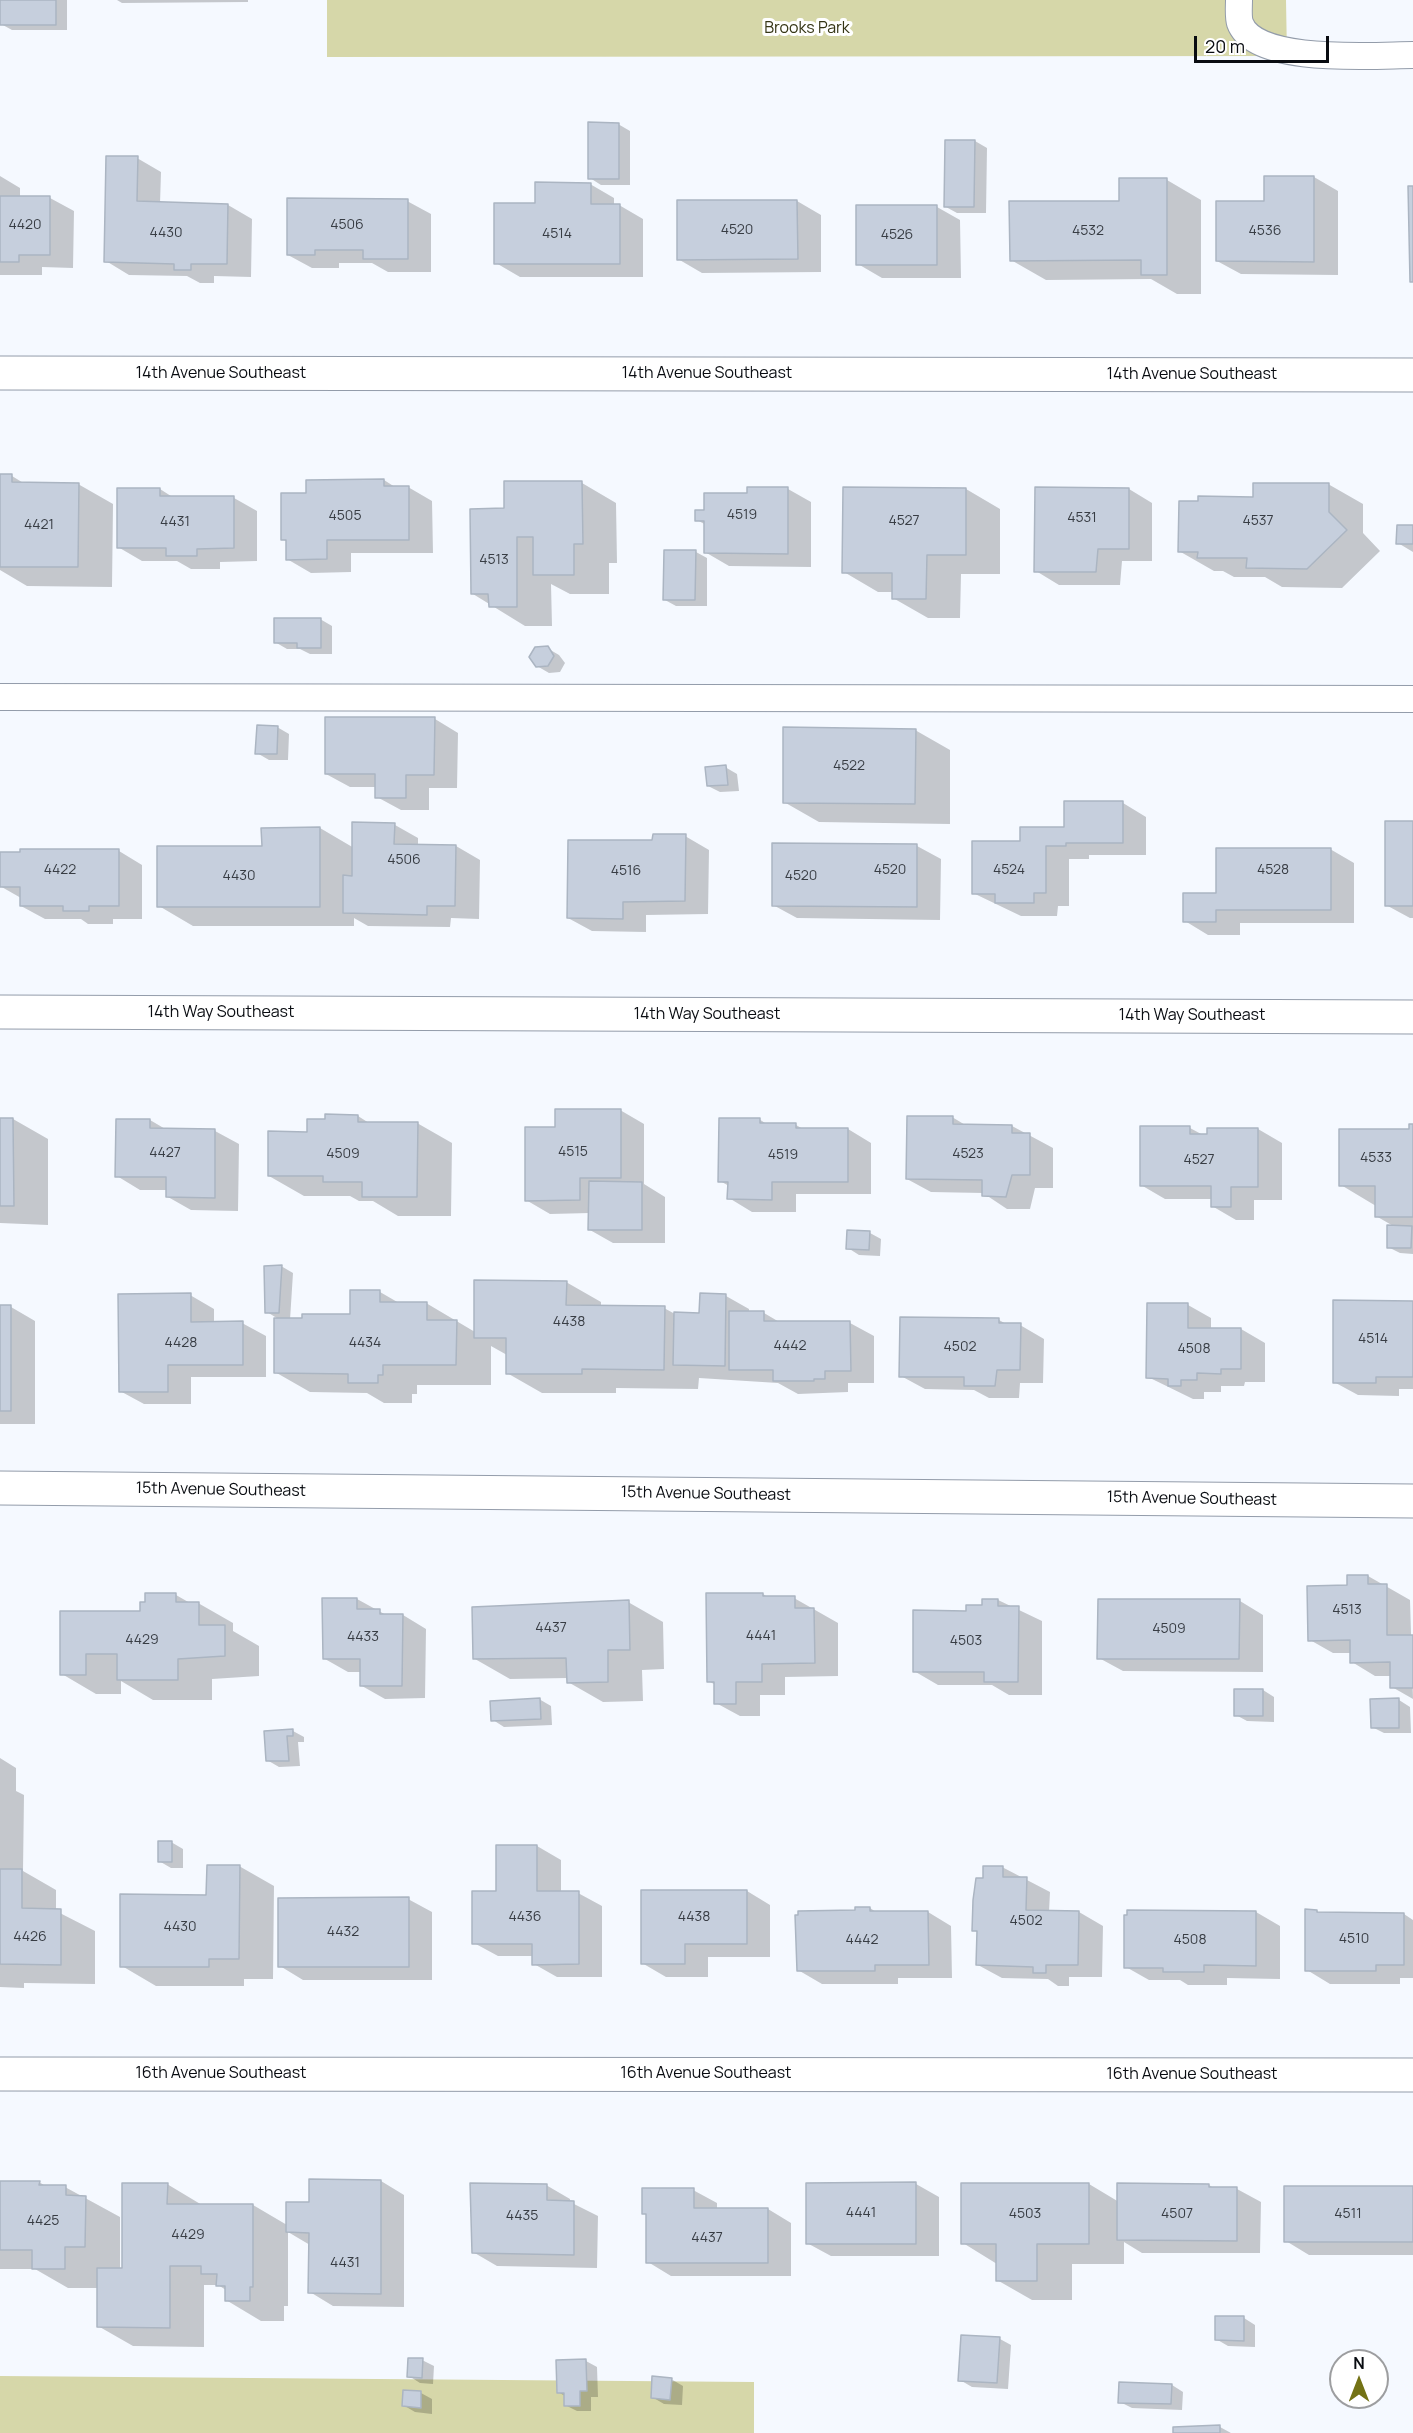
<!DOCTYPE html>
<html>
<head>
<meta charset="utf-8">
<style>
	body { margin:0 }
	#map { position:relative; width:1413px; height:2433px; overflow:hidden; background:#f5f9ff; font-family:Manrope,sans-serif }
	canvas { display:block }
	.north { position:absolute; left:1329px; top:2349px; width:60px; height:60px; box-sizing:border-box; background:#fff; border:2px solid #9d9ea0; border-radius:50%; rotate:0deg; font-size:16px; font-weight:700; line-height:24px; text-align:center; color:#090c11 }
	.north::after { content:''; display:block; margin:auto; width:21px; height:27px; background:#737215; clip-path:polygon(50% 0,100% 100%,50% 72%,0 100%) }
	.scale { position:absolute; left:1194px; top:36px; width:135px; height:27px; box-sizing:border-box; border:3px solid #090c11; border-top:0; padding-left:8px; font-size:18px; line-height:21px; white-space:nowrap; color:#090c11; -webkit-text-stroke:4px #fff; paint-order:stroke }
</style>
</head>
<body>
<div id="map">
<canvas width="1413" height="2433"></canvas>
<div class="north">N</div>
<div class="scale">20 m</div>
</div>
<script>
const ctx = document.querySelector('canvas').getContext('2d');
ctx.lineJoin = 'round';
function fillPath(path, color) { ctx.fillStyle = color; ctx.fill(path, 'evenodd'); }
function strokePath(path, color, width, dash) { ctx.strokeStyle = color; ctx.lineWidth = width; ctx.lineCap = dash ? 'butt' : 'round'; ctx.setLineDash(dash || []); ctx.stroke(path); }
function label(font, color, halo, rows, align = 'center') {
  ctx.font = font + ' Manrope,sans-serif'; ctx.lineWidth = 6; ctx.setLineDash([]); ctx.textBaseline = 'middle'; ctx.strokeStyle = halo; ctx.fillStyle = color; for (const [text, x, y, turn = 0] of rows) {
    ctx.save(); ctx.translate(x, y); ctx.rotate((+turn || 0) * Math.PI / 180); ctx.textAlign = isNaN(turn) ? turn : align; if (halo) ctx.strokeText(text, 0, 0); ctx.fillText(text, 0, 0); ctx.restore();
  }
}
fillPath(new Path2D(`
	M327,0H1286L1287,56L327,57Z
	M0,2376L754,2382V2433H0Z`), '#d6d7a9');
fillPath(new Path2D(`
	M1,0H67V30H12L1,24Z
	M117,0H248V2L122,3Z
	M618,124L630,131V185H601L590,178Z
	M975,141L987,148L986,213H957L946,207Z
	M137,158L161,172L160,204L228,205L252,219L251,277L214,276V283H200L187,276L129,275L106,261Z
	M0,176L20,188V198H50L74,211L73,268L42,267V275H0Z
	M1314,177L1338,191V275L1241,274L1217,261L1265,203Z
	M1167,180L1201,200V294H1177L1151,279L1046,280L1011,260Z
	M590,184L614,198V205H619L643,219V277H520L496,263L537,204Z
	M407,201L431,214V272H388L372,263H339V268H312L288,255Z
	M679,201H797L821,215V272L702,273L678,259Z
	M937,207L960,220L961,278H882L858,264Z
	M0,476H12L25,484H78L113,504L112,587L27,586L0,570Z
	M384,480L395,487H408L432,501L433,553H351V572L311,573L287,559V542L283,539L308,495Z
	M582,483L616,503L617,563H609V594H570L551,584L552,626H525L473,594L506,510Z
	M1328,484L1363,504V533L1380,551L1342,588L1282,587L1265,577H1234L1223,571H1214L1179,551L1200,502L1254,498Z
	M160,489L174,498H234L257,511V561L220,562V569H191L177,561H142L118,547Z
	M788,489L811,502V567L729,566L705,552L706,525L697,520L705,511L749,495Z
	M966,489L1000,509V574H961L960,618H928L893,598V592H878L844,572Z
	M1129,489L1152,503V561H1122L1120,585H1059L1036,571Z
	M1413,526V552L1398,543Z
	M696,552L707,558V606H676L665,600Z
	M320,619L332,626V654H310L300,649H287L275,642Z
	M547,648L559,655L565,663L560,672L549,673L537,666Z
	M435,719L458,733L457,788H429V810H401L377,797V787H350L326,774Z
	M277,727L289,734L288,760H269L257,753Z
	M915,730L950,750V824L819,822L784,802Z
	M725,767L737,774L739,791L720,792L708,786Z
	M1123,803L1146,817V855H1089V859H1069V906H1058L1057,916H1021L973,893L1021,843L1065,828Z
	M1413,822V918H1410L1386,905Z
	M395,825L418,838V846H456L480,860L479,919L451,918L450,927L368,926L354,918V926H193L159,906L263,847L320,828L354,848Z
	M685,836L709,850L708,914L646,915V932L592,931L568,918Z
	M774,845L917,846L941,859L940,920L797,918L773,905Z
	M1330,849L1354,863V923H1240V935H1208L1185,921L1217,894Z
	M119,851L142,865V919H113V924H88L81,919H45L21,906V898L0,886Z
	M620,1110L644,1124V1184L665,1197V1243H613L590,1230V1213L550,1214L526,1200L556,1128Z
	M358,1116L369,1123H417L452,1143L451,1216H398L373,1201H359L350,1196H304L269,1176L308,1134L327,1120Z
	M952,1117L967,1126H1012L1053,1148V1188H1035L1030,1209H1007L983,1193L931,1192L907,1179Z
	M0,1119H13L48,1139V1225L0,1223Z
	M759,1119L768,1125H796L803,1129H848L871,1143V1194H796V1212H752L729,1198V1186L720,1181Z
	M150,1120L167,1130L215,1131L239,1144L238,1211L191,1210L168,1197V1190H140L117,1176Z
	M1413,1125V1254L1400,1253L1388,1247L1395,1227L1376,1216V1206L1341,1185L1410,1131Z
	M1190,1128L1203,1135H1209V1129H1258L1282,1143V1200H1254V1220H1236L1212,1206V1199H1165L1141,1185Z
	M870,1233L881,1239L880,1256L859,1255L848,1248Z
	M281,1266L293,1273L290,1320L351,1316L380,1292L399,1303H426L475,1332L566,1282L601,1302V1307L664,1308L675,1314H700L726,1296L749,1309V1313H764L781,1323H850L874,1336V1383H848V1392L798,1394L778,1383L699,1378L698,1389L616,1388V1393H542L507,1373V1355L491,1346V1385H417V1394H412V1403H384L367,1393L310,1392L275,1372L280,1320L267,1312Z
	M190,1295L214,1309V1323H242L266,1336V1377H191V1404H144L120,1391Z
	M1413,1302V1389H1399V1396L1358,1395L1334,1382Z
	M1188,1305L1211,1318V1329H1241L1265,1343V1382H1245L1244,1386H1221V1392H1204V1399H1193L1148,1377Z
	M0,1307H11L35,1321V1424H0Z
	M999,1320L1008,1325H1020L1044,1339L1043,1383H1020L1019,1398H989L974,1390L925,1389L901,1376Z
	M1368,1576L1410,1600L1413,1699L1392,1687L1391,1676H1375L1352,1662L1351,1653H1333L1310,1640L1349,1587Z
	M763,1594L769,1598H794L838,1623V1676L785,1677V1695H760V1716H740L716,1703V1685L708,1681Z
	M176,1595L190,1603H198L233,1623V1631L259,1646V1676L212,1679V1700H153L121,1681V1694H96L62,1674V1613L142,1612Z
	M357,1599L388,1616L403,1615L426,1629L425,1698L385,1699L362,1686V1672H348L325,1659Z
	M983,1600H998L1042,1621V1695H1009L992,1685H938L914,1671L968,1612L983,1606Z
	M1240,1601L1263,1615V1672L1123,1671L1099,1658Z
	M628,1602L663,1622L664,1669L642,1670L643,1701L603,1702L568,1682V1678L510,1679L475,1659L557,1607V1603Z
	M1263,1690L1274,1697V1722L1247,1721L1236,1715Z
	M539,1699L551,1706L552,1725L504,1727L493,1720Z
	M1399,1700L1410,1707L1411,1733H1384L1372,1727Z
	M293,1731L304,1737V1742H298L300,1766L279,1767L267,1760L266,1732Z
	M0,1758L16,1768V1791L24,1795L23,1871L56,1890V1911L95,1931V1984L24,1983V1988L0,1987Z
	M171,1842L183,1849V1868H171L159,1861Z
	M498,1846H537L561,1860V1893H578L602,1906V1977H557L534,1964V1956H498L474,1943L498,1893Z
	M239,1866L274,1886L273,1979H244V1986H156L122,1966L208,1896Z
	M1002,1867L1050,1892L1049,1912H1079L1103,1926L1102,1977H1069V1986H1058L1048,1979L1002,1978L978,1965V1933L974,1930L984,1879Z
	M747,1891L770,1905V1957H708V1977H666L642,1963Z
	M408,1899L432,1912V1980H303L280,1966Z
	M870,1908L876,1912H928L951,1926L952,1978H898V1984H822L798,1970L857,1911Z
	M1317,1911L1321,1914H1404L1413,1920V1978H1400V1984H1330L1307,1970Z
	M1256,1912L1280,1926V1979L1227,1978V1985H1188L1180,1980H1149L1126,1967Z
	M381,2181L404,2195V2307L333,2306L310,2292V2245L288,2232V2306H284V2321H261L226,2300V2290L218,2285H204V2347L133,2346L98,2326V2288H68L35,2269H0V2182H39L47,2187H65L120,2217V2269H123L167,2184L202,2205H253L287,2225L311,2203Z
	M471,2184L546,2185L570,2199V2202L598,2216L597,2268L497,2266L473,2252Z
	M916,2184L939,2197V2256H831L807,2243Z
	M1089,2184L1119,2202L1209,2185L1215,2189H1237L1261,2202L1260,2253H1142L1124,2242V2264H1072V2300H1032L997,2280V2264L963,2243Z
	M1413,2187V2255H1309L1286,2241Z
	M693,2190L717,2203V2210L768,2209L791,2223V2276H671L648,2262V2215L644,2213Z
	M1244,2318L1255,2325V2347L1228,2346L1216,2339Z
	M1000,2339L1011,2345L1008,2389L972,2387L960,2380Z
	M422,2360L434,2366L433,2384L420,2383L409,2376Z
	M586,2361L597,2367L598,2397H591V2411H577L565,2405V2396L558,2392Z
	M671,2379L683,2386L682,2405L664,2404L652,2397Z
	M1172,2385L1183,2392L1182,2410L1132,2408L1120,2402Z
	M421,2393L432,2399V2414L415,2412L403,2405Z
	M1220,2427L1231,2433H1175L1174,2428Z`), '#0003');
const building = new Path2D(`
	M0,0H56V25H0Z
	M588,122L619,123V179H588Z
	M945,140H975L974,207H944Z
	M106,156H138L137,201L228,204L227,264H191V270H174V264L104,262Z
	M1264,176H1314V262L1216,261V201H1264Z
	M1119,178H1167V275H1141V260L1010,261L1009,201H1119Z
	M535,182L591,183V204H620V264H494V203H535Z
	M1408,186H1413V282H1410Z
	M0,196H50V255H19V262H0Z
	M287,198L408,199V259H363V250H315V255H287Z
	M677,200H797L798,259L677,260Z
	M856,205H937V265H856Z
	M0,474H12V482L79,483L78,567H0Z
	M384,479V486H409V540H327V559L286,560V540H281V493H306V480Z
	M504,481H582L583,544H574V575H533V537H517V607H489L488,594H471L470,509L504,508Z
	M1253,483H1329V512L1347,530L1307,569L1246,568L1247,558H1197L1198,552H1178L1179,501H1198V496L1253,497Z
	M747,487H788V554L704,553V521H695V510H704V493H747Z
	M843,487L966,488V555H927L926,599H892V573H842Z
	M1035,487L1129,488V549H1098L1096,572H1034Z
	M117,488H160V496H234V548L197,549V556H166V548H117Z
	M1397,525H1413V544H1396Z
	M664,550H696L695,600H663Z
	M274,618H321V648H297V643H274Z
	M548,646L554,656L548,666L536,667L529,657L535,647Z
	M325,717H435L434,775H406V798H375V774H325Z
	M257,725L278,726L277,754H255Z
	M783,727L916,729L915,804L783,803Z
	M726,765L728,785L707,786L705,767Z
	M1064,801H1123V843H1066V846H1046V893H1034V903H995V894H972V841H1020V827H1064Z
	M1385,821H1413V906H1385Z
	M352,822L395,823L394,844L456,845L455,906H427V915L343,913V875L352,876Z
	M320,827V907H157V846H262L261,828Z
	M653,834H686L685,901L623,902V919L567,918L568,840H652Z
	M772,843L917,844V907L772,906Z
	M1216,848H1331V910H1216V922H1183V893H1216Z
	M20,849H119V906H89V911H63V906H20V887H0V852H20Z
	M555,1109H621V1178H580V1200L525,1201V1127H555Z
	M325,1114L358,1115V1122H418L417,1197H362V1182H323V1176H268V1131L307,1132V1119H325Z
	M907,1116H953V1124L1012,1125V1133H1030V1175H1012L1006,1197L982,1196V1180L906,1179Z
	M0,1118H13L14,1206H0Z
	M719,1118H760V1123H796V1128H848V1182H772V1200L727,1199L728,1182H718Z
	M116,1119H150V1128L215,1129V1198L166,1197V1177H115Z
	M1409,1124H1413V1217H1375V1186H1339V1129H1409Z
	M1140,1126H1190V1134H1207V1128H1258V1187H1231V1207H1211V1186H1140Z
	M589,1181L642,1182V1230H588Z
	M1387,1225L1412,1226L1411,1248H1387Z
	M847,1230L870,1231L869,1250L846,1249Z
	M282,1265L279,1313H265L264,1266Z
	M474,1280L567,1281L566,1305L665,1306L664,1370L582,1369V1374H506V1338H474Z
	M350,1290H380V1302H427V1320H457L456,1365H383V1375H378V1383H348V1374L274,1373V1318H302V1314H350Z
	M191,1293V1322L243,1321V1365H168V1392H119L118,1294Z
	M700,1293L726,1294L725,1366L673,1365L674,1312L699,1313Z
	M1333,1300L1413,1301V1377H1376V1383H1333Z
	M1147,1303H1188V1328H1241V1369H1221V1374L1197,1373V1380H1181V1386H1168V1379L1146,1378Z
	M0,1305H11V1411H0Z
	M729,1311H764V1321H850L851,1371H825V1379H814V1381H773V1370H729Z
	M900,1317L999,1318V1323H1021L1020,1370H997L995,1386H964V1377H899Z
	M1347,1575H1368V1584H1387V1635H1413V1688H1390V1662L1350,1663V1640L1308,1641L1307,1586L1347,1585Z
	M145,1593H176V1602H199V1625H225V1656L178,1659V1680H117V1654H86V1675H60V1611H140V1602H145Z
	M706,1593H763V1596H795V1608H814L815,1663L762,1664V1682H736V1704H714V1682H707Z
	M322,1598H357V1609H380V1614H403L402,1686H360V1659H323Z
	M982,1599H998V1606H1019L1018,1682H984V1672H913V1610L966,1611V1605H982Z
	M1098,1599H1240L1239,1659H1097Z
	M629,1600L630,1650H608V1682L567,1683L566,1658L473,1659L472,1607Z
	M1234,1689H1263V1716H1234Z
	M540,1698L541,1719L491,1721L490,1701Z
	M1399,1698V1728H1371L1370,1699Z
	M293,1729V1736H287L289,1761H266L264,1731Z
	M158,1841H172V1862H158Z
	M496,1845H537V1891H579V1964L532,1965V1944H472V1891H496Z
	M207,1865H240L239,1959H209V1967H120V1894L206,1895Z
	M983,1866H1003V1877H1027L1026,1910L1079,1911L1078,1965H1046V1973H1033V1967L976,1965L977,1931H972L973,1900L976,1878H983Z
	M0,1869H22V1908L61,1909V1965L0,1964Z
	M641,1890H747V1944H685V1964H641Z
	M409,1897V1967H278V1898Z
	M855,1907H870V1911H928L929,1965H875V1971H797L795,1915H798V1911L855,1910Z
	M1305,1909L1317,1910V1912L1404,1913V1965H1376V1971H1305Z
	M1127,1910L1256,1911V1966L1204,1965V1972H1163V1968H1124V1915H1127Z
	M309,2179L381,2180V2294L308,2293L309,2233L286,2232V2202H309Z
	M0,2181H40L39,2185H66V2195L86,2196L85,2247H65V2269H32V2250H0Z
	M916,2182V2244H806V2183Z
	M122,2183H168L167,2204H253V2287H250V2301H225V2286H216L217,2274H201V2266H170V2328L97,2327V2268H122Z
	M470,2183L547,2184V2200L574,2201V2255L472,2253Z
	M961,2183H1089V2244H1037V2281H996V2244H961Z
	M1117,2183L1209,2184V2187H1237V2241L1117,2240Z
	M1284,2186H1413V2242H1284Z
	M642,2188H694V2208H768V2263H646V2214H642Z
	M1215,2316H1244V2341L1215,2340Z
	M961,2335L1000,2337L997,2383L958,2381Z
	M408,2358H423L422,2378L407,2377Z
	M586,2359L587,2391H580V2406H564V2393H557L556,2360Z
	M652,2376L672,2378L670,2400L651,2398Z
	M1119,2382L1172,2384L1171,2404L1118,2403Z
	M403,2390L421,2391V2408L402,2406Z
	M1220,2425V2433H1173V2427Z`);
fillPath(building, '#c6cfdd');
strokePath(building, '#abb5c2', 1.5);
const service = new Path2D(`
	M1239,0C1239,7 1238,17 1240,23C1255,65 1376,55 1413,55
	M0,697L1413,699`);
const minor = new Path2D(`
	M0,1012L1413,1017
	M0,1488L1413,1501
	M0,2074L1413,2075`);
const tertiary = new Path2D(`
	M0,373L1413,375`);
strokePath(service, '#939caa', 28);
strokePath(minor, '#939caa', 35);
strokePath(tertiary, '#939caa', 35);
strokePath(service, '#fff', 26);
strokePath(minor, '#fff', 33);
strokePath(tertiary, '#fff', 33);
label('14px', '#383d44', null, [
	["4420",25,225],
	["4506",347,225],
	["4520",737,230],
	["4532",1088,231],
	["4536",1265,231],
	["4430",166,233],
	["4514",557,234],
	["4526",897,235],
	["4519",742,515],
	["4505",345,516],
	["4531",1082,518],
	["4527",904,521],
	["4537",1258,521],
	["4431",175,522],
	["4421",39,525],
	["4513",494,560],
	["4522",849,766],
	["4506",404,860],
	["4422",60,870],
	["4520",890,870],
	["4524",1009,870],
	["4528",1273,870],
	["4516",626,871],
	["4430",239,876],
	["4520",801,876],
	["4515",573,1152],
	["4427",165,1153],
	["4509",343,1154],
	["4523",968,1154],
	["4519",783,1155],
	["4533",1376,1158],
	["4527",1199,1160],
	["4438",569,1322],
	["4514",1373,1339],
	["4428",181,1343],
	["4434",365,1343],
	["4442",790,1346],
	["4502",960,1347],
	["4508",1194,1349],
	["4513",1347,1610],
	["4437",551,1628],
	["4509",1169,1629],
	["4441",761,1636],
	["4433",363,1637],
	["4429",142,1640],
	["4503",966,1641],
	["4436",525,1917],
	["4438",694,1917],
	["4502",1026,1921],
	["4430",180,1927],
	["4432",343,1932],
	["4426",30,1937],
	["4510",1354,1939],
	["4442",862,1940],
	["4508",1190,1940],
	["4441",861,2213],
	["4503",1025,2214],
	["4507",1177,2214],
	["4511",1348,2214],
	["4435",522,2216],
	["4425",43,2221],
	["4429",188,2235],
	["4437",707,2238],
	["4431",345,2263]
]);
label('16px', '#353515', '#fff', [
	["Brooks Park",807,29]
]);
label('16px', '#090c11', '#fff', [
	["14th Avenue Southeast",221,374],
	["14th Avenue Southeast",707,374],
	["14th Avenue Southeast",1192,375],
	["14th Way Southeast",221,1013],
	["14th Way Southeast",707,1015],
	["14th Way Southeast",1192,1016],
	["15th Avenue Southeast",221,1490,1],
	["15th Avenue Southeast",706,1494,1],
	["15th Avenue Southeast",1192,1499,1],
	["16th Avenue Southeast",221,2074],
	["16th Avenue Southeast",706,2074],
	["16th Avenue Southeast",1192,2075]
]);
</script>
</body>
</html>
